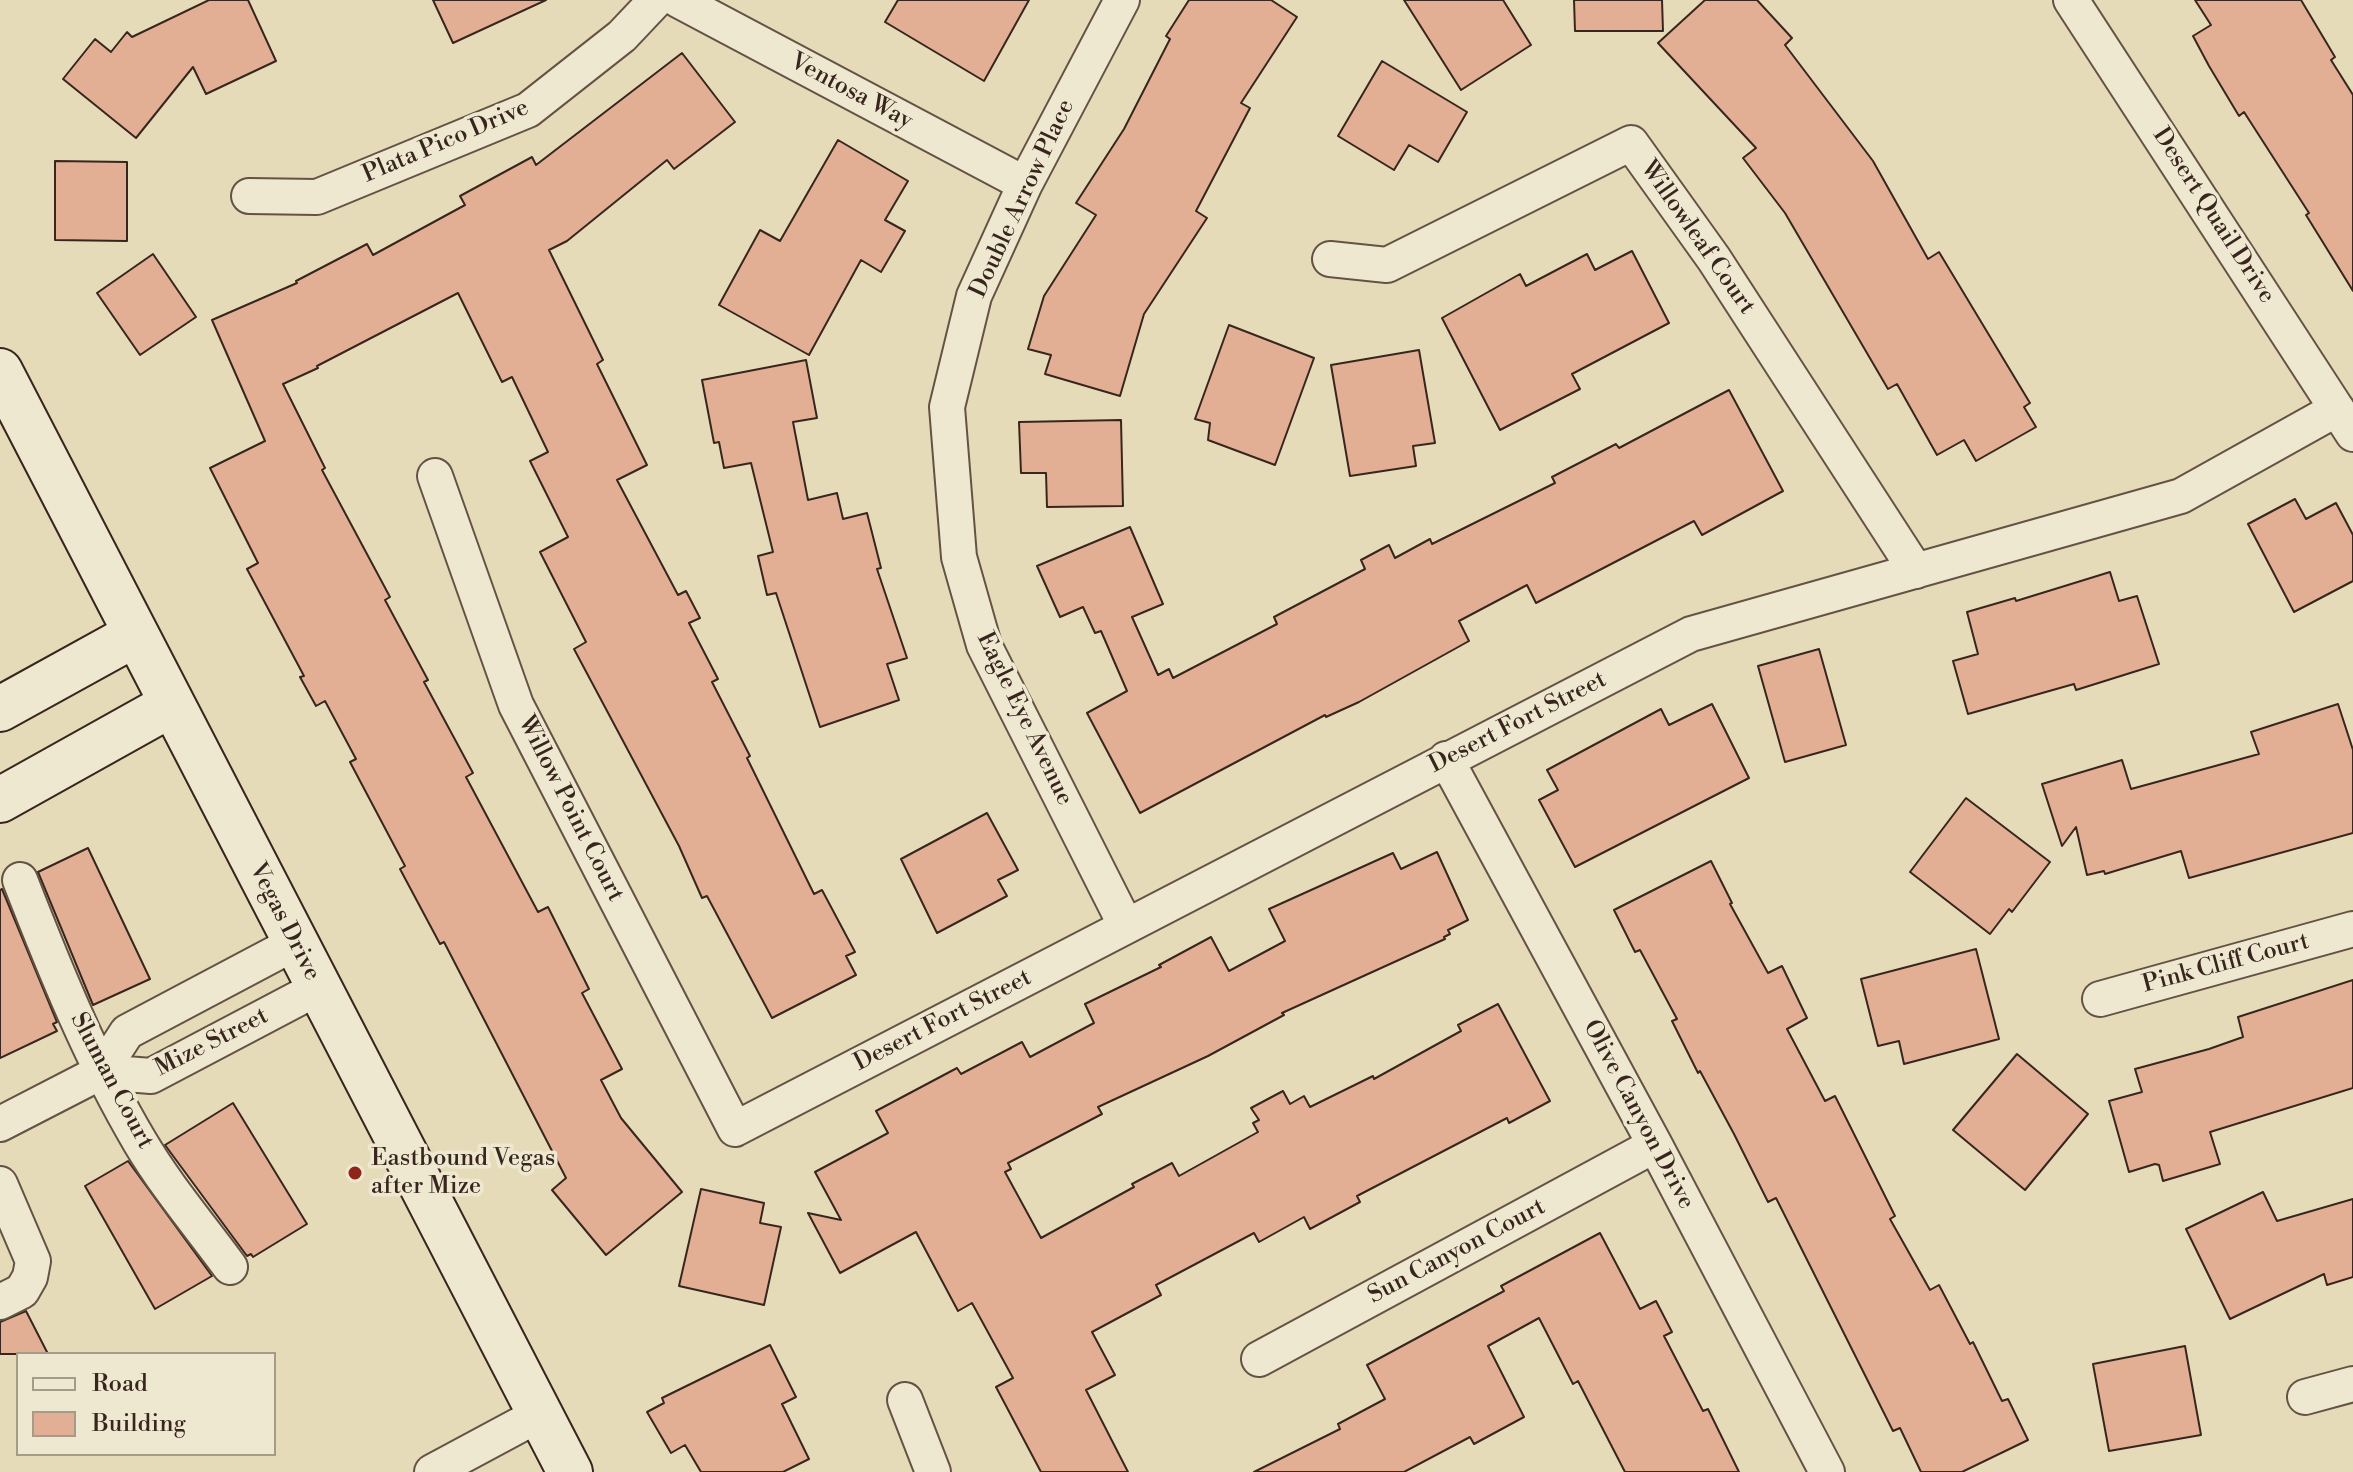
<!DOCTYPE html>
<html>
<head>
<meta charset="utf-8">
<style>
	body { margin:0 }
	#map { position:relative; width:2353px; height:1472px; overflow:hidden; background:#e6dbb8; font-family:"Libre Bodoni",serif }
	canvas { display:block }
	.legend { position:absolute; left:16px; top:1352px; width:260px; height:104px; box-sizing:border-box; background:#efe8d1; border:2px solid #a69a89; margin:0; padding:10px 14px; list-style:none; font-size:24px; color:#38261e }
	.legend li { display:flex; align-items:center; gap:16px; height:40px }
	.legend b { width:40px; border:2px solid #a69a89 }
</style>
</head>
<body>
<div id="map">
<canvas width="2353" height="1472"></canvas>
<ul class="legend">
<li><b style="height:10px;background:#efe8d1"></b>Road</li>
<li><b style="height:22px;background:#e2af95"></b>Building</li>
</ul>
</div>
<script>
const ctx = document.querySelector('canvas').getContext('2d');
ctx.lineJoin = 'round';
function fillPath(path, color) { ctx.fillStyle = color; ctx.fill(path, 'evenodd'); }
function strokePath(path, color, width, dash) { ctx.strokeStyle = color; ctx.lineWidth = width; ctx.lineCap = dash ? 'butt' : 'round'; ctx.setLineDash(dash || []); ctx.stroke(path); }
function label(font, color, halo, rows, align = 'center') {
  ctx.font = font + ' "Libre Bodoni",serif'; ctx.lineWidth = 7; ctx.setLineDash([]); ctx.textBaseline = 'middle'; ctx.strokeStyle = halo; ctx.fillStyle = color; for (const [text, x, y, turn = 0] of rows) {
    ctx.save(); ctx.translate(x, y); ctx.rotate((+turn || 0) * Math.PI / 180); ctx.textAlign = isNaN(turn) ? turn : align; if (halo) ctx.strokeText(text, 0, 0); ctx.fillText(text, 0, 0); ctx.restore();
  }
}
const building = new Path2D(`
	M209,0H248L276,61L206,94L193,67L136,138L63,79L95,39L111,52L127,32L132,37Z
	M433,0H546L453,43Z
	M898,0H1029L984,81L885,22Z
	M1189,0H1271L1297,17L1241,103L1250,108L1196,211L1207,218L1144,314L1120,396L1045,374L1051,355L1028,349L1044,296L1096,215L1076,203L1124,129L1170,39L1166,36Z
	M1404,0H1503L1531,45L1461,90Z
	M1574,0H1662L1663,31H1575Z
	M1705,0H1757L1792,38L1785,45L1873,161L1928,259L1939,252L2030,403L2024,407L2036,427L1976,461L1964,440L1937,455L1897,384L1888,389L1785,213L1743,158L1756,148L1658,43Z
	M2195,0H2301L2335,57L2331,60L2353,95V291L2306,215L2309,213L2244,112L2239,116L2209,66L2193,36L2211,25Z
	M682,53L735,122L674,169L667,160L567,241L549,250L603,360L597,364L647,465L617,480L678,595L686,591L700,618L689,623L718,679L712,682L750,756L747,758L814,894L822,890L855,952L846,956L856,975L772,1018L707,896L702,898L679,846L574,649L586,642L540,552L568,537L530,461L548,452L512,377L502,382L458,293L317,366L318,368L283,384L325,468L322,470L390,597L385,600L428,680L424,682L473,773L466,777L538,912L548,907L589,989L582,993L622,1069L601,1080L621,1118L682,1192L606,1255L552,1190L566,1178L444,942L440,944L400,869L405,866L350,762L356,759L325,701L316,706L300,677L304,676L247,569L258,563L210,468L265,441L212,320L297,283L296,281L367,244L373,255L465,205L460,196L532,157L536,165Z
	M1382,61L1467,112L1438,162L1409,145L1394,170L1338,136Z
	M838,140L908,181L885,220L905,231L881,272L861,260L809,355L719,305L760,230L780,241Z
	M55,161L127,162V241L55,240Z
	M1632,251L1669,323L1572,374L1580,389L1500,430L1442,318L1520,274L1526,286L1587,254L1595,270Z
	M153,254L196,317L140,355L97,293Z
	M1229,325L1314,358L1275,465L1208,440L1210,423L1195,419Z
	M1419,350L1435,443L1413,446L1416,466L1350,476L1331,365Z
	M806,360L817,418L793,422L808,500L837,493L843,519L867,513L881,568L877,569L907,658L887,664L899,700L820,727L776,593L767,595L758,556L773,552L751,463L724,468L719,442L714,443L702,380Z
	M1729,390L1783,491L1702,535L1694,521L1536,603L1527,585L1459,621L1469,641L1359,702L1326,717L1325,715L1140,813L1087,713L1127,691L1101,631L1095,633L1083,607L1060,617L1037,566L1130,527L1163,604L1132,617L1158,675L1169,669L1173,678L1277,624L1274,617L1365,569L1361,560L1389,545L1395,558L1430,539L1432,544L1555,483L1552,477L1616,444L1619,448Z
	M1121,420L1123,506L1047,507L1046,473H1021L1019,422Z
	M2295,499L2306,519L2336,503L2353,535V581L2294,612L2248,524Z
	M2110,572L2119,601L2137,596L2159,664L2076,690L2074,684L1968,714L1953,661L1978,654L1967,612L2015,598L2016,601Z
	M1819,649L1846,745L1785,762L1758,666Z
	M1712,704L1749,778L1575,867L1539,800L1558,790L1547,770L1661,709L1669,725Z
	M2338,704L2353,750V833L2189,878L2181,851L2105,874L2104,871L2087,875L2076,827L2062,846L2042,784L2122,760L2131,789L2259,754L2251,732Z
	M1966,798L2050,862L2012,912L2009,909L1990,934L1910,872Z
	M987,813L1018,870L998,880L1007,896L937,933L901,859Z
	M88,848L150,979L93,1005L38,872Z
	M1437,852L1468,920L1448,930L1450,934L1444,937L1445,939L1282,1013L1284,1015L1208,1056L1098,1107L1102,1114L1008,1163L1011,1169L1005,1172L1041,1238L1134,1187L1132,1184L1172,1163L1179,1176L1258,1132L1253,1123L1259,1120L1251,1108L1283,1091L1290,1104L1304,1096L1310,1107L1373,1076L1374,1079L1461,1031L1458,1025L1498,1004L1550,1101L1509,1123L1507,1118L1357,1196L1360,1202L1310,1229L1304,1217L1259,1242L1254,1233L1156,1285L1161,1295L1092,1332L1115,1375L1086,1390L1128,1472H1041L996,1387L1013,1378L972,1303L958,1311L916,1232L840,1273L808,1213L841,1220L815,1172L888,1133L876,1111L957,1068L961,1074L1022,1042L1030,1057L1094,1023L1085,1004L1161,967L1159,965L1211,937L1229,971L1285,941L1269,909L1393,853L1401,869Z
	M1711,861L1732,903L1730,904L1768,973L1782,966L1807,1018L1787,1029L1825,1101L1835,1096L1895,1216L1890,1219L1930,1290L1939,1285L1970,1344L1973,1342L2002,1401L2008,1399L2028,1440L1962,1472H1921L1900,1428L1893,1431L1776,1198L1768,1202L1734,1134L1700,1071L1698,1073L1672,1021L1677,1019L1640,950L1635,952L1614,910Z
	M2,889L57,1022L53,1024L57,1031L0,1058V890Z
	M1976,949L1999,1039L1904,1064L1899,1041L1878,1046L1861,979Z
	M2353,980V1088L2210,1132L2220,1164L2163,1181L2159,1165L2155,1164L2129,1172L2109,1101L2142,1092L2135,1069L2209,1049L2243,1037L2238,1017Z
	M2017,1054L2088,1114L2025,1190L1953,1130Z
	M233,1103L307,1224L253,1257L251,1254L247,1256L165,1145Z
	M128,1161L212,1276L155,1309L85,1186Z
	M701,1189L764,1203L760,1223L781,1227L764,1305L679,1286Z
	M2263,1192L2277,1221L2353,1199V1277L2327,1285L2324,1274L2230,1319L2186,1229Z
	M1600,1233L1640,1309L1656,1301L1672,1332L1664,1336L1703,1411L1708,1409L1739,1472H1625L1578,1381L1573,1384L1539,1318L1488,1346L1524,1417L1474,1444L1470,1437L1404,1472H1254L1340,1429L1338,1424L1385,1399L1367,1365L1504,1291L1501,1286Z
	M26,1311L48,1354H0V1322Z
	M770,1345L796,1397L782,1404L809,1459L783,1472H701L685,1445L671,1453L647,1412L664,1403L662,1398Z
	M2185,1346L2201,1435L2109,1451L2093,1364Z`);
fillPath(building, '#e2af95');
strokePath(building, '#38261e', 2);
const minor = new Path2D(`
	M678,0L1025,184
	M1122,0L1025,184L974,296L947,407L959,557L984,645L1126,926
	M2071,0L2353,434
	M249,196L317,197L528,110L622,36L656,0
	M1330,259L1387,265L1631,143L1714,259L1916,571
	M435,476L516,705L735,1129L1691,634L2181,496L2337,409
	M1446,759L1655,1145L1827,1472
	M20,880C55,970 91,1059 140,1142C166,1186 200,1226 230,1267
	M2100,999L2353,929
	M101,1072L151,1076L318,988
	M0,1124L101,1072L127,1032L295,943
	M0,1184L33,1261L30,1277L22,1291L0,1302
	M1259,1359L1655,1145
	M2305,1397L2353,1384
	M905,1400L933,1472
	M432,1472L540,1414`);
const secondary = new Path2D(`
	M0,371L570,1472
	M0,709L136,634
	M0,800L172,704`);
strokePath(minor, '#645344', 38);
strokePath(secondary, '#38261e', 48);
strokePath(minor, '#efe8d1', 34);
strokePath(secondary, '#efe8d1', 44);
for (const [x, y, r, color] of [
	[355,1173,8,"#8f2418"]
]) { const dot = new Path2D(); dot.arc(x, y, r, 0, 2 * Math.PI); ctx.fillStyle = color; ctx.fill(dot); strokePath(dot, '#efe8d1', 3); }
label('24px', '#38261e', '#efe8d1', [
	["Ventosa Way",851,92,28],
	["Plata Pico Drive",446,142,-23],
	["Double Arrow Place",1023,199,-65],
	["Desert Quail Drive",2213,216,57],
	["Willowleaf Court",1697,238,55],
	["Eagle Eye Avenue",1024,719,64],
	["Desert Fort Street",1518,723,-27],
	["Willow Point Court",570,809,63],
	["Vegas Drive",284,922,63],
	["Pink Cliff Court",2226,964,-15],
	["Desert Fort Street",943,1021,-27],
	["Mize Street",212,1043,-27],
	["Sluman Court",111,1081,62],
	["Olive Canyon Drive",1638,1115,62],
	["Sun Canyon Court",1457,1252,-28]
]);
label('24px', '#38261e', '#efe8d1', [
	["Eastbound Vegas",371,1159],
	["after Mize",371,1187]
], 'left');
</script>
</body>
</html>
